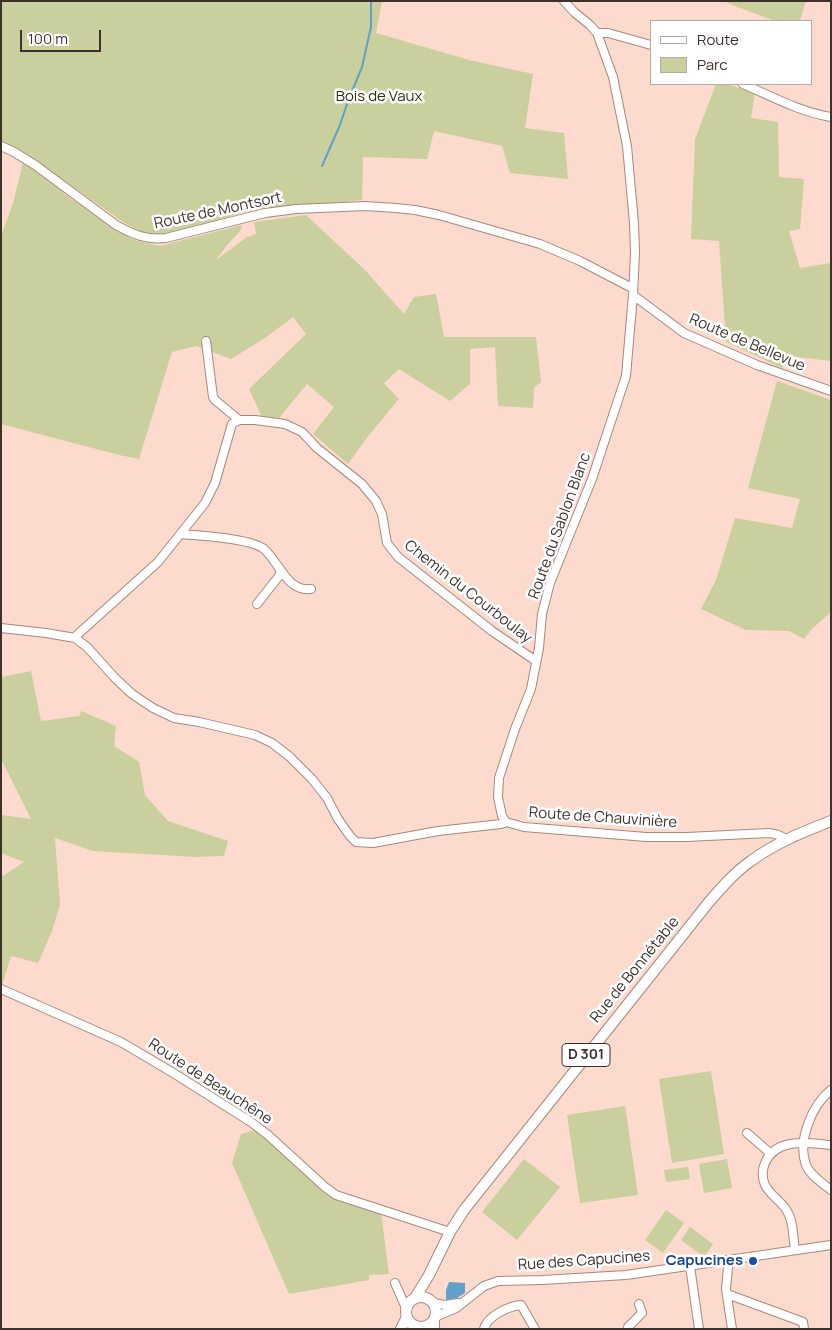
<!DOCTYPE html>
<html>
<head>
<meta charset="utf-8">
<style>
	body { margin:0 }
	#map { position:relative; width:832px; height:1330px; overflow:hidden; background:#fddace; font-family:Manrope,sans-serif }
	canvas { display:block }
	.frame { position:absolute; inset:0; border:2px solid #3e312c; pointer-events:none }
	.legend { position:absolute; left:650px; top:20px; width:162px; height:65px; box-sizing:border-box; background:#fff; border:1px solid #b2adab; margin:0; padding:6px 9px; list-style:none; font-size:15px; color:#3e312c }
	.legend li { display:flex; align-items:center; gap:10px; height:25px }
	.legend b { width:25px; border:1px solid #b2adab }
	.scale { position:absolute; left:20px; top:30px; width:81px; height:22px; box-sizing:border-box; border:2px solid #3e312c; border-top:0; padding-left:6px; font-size:15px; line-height:18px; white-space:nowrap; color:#3e312c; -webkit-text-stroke:4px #fff; paint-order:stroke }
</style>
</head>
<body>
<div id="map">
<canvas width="832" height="1330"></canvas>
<div class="frame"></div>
<ul class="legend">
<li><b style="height:6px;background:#fff"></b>Route</li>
<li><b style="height:14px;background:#c9cf9d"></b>Parc</li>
</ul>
<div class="scale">100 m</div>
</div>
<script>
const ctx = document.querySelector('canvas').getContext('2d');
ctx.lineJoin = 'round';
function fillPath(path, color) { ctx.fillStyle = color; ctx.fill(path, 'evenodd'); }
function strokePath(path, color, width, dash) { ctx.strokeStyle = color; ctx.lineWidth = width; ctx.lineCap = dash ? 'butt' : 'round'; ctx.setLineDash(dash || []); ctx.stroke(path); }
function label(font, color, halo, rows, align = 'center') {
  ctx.font = font + ' Manrope,sans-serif'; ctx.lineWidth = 5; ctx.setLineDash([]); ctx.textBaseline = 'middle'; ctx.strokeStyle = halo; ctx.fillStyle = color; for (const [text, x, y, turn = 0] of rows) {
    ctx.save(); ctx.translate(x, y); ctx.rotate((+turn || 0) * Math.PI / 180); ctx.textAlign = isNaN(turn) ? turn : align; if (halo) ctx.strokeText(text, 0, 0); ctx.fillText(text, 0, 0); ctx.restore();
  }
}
fillPath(new Path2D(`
	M1,1H382L376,33L469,60L533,74L525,128L564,133L568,179L510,173L502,146L434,131L427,159L363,157L362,200L244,212L174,234L144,233L126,224L69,184L64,194L134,240L160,246L242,225L241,230L227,245L216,260L247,237L256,234L254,222L306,215L365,270L404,314L414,297L436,294L444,337H536L541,382L534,388L533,408L498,406L495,347L470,349V384L450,401L399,369L384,383L399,399L369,435L348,464L313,434L334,407L307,384L279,418L262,417L249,389L306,334L293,317L265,338L231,359L196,346L172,352L139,459L119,455L1,424V236L13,203L23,163L27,156L1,141Z
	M728,1H806L800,21H775L727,3Z
	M716,84H726L755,93L751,118L778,122L779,177L804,179L800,229L789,231L800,268L831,263V361L789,356L782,368L726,342L719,241L691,239L695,139Z
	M777,381L831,400V612L813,628L804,639L789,631L746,630L701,609L716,580L735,518L792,528L800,499L748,488Z
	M31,671L41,721L80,716L81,711L116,726L114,746L139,762L145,795L168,821L228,841L224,856L195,857L93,851L55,838L60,905L52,931L38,963L11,956L2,986L1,877L24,862L1,853V815L31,819L1,759V677Z
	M711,1071L724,1154L672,1163L659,1079Z
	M625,1106L638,1195L580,1203L567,1115Z
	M255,1130C284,1149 303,1178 333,1197C343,1203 369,1209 381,1213L389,1274L369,1275V1280L289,1294L232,1163L241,1134Z
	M524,1159L560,1187L517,1240L482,1212Z
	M727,1159L732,1188L704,1193L699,1164Z
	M688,1167L690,1179L666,1182L664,1170Z
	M666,1210L684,1223L663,1253L645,1240Z
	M690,1227L713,1244L704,1257L681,1240Z`), '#c9cf9d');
fillPath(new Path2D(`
	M449,1282L465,1283V1293L457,1298L446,1300V1290Z`), '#60a1cc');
strokePath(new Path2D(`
	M322,166L340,125L348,101L362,67L371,27V1`), '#60a1cc', 2);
const minor = new Path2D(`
	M597,33H608L651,45
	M743,84C771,96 800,112 831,117
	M1,146L14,152L35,165L116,225C134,235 146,240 166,238L265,213L296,209L365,206L396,208L415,210L439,215L540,244L580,261L632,288
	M633,295L684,333L757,365L831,391
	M206,341L213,397L215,400L239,420H255L285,424L302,432L317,448L362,484L376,501L382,514L387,543L398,557L492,631L536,661
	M181,534C200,536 250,538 264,549C279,562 287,592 311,589
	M257,604L279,576L281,571
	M1,628L46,633L75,638L87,647L115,678L132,694L153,708L174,718L199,722L255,735L272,743L290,757L312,779L327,798L338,819L350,836L356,842L373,843L438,831L501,824L506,822L524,827L646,837H687L769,833C775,834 782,835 786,840
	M75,638L77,635L158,562L205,503L215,483L232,424L239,420
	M506,822L502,816L498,797L499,778L515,729L531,689L539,648L542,614L550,583L592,479L626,376L633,295L635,252L634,223L627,146L613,77L597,33L590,25L574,12L564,1
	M1,989L121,1042L175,1074L251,1122L268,1135L325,1187L336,1195L450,1232
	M831,1090C812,1105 797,1141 806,1165C810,1175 822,1183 831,1190
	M747,1133L770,1153
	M795,1250C793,1239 794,1226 789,1215C785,1203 771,1197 765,1185C762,1178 762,1170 765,1163C776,1137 808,1143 831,1145
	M727,1260L728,1267L726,1289L732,1329
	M690,1266L699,1329
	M395,1283L406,1308
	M727,1294L803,1322L804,1329
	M433,1303L445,1305L458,1303
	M435,1317L456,1308L484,1286L498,1281L542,1280L626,1275L831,1245
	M435,1319V1329
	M419,1327L424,1329
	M628,1327L642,1313L639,1304
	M484,1329C487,1316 509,1306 521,1305L535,1329`);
const major = new Path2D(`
	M406 1312a15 15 0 1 1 30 0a15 15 0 1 1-30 0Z
	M415,1298L429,1275L450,1232L464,1210L709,902C722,887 735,872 751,861C775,843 803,832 831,821
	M401,1329L407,1317`);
strokePath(minor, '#a8887c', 10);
strokePath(major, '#a8887c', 12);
strokePath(minor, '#fff', 8);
strokePath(major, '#fff', 10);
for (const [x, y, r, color] of [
	[753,1261,5,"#1a4fb4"]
]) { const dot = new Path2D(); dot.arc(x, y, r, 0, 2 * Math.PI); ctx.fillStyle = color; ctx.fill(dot); strokePath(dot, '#fff', 2); }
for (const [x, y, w] of [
	[586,1055,48]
]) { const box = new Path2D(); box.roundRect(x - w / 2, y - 11.5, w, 23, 4); ctx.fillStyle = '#fff'; ctx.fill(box); strokePath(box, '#3e312c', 1); }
label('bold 14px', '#3e312c', null, [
	["D 301",586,1055]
]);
label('15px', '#2c2e0f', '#fff', [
	["Bois de Vaux",379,97]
]);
label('15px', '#3e312c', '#fff', [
	["Route de Montsort",218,211,-12],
	["Route de Bellevue",747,343,23],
	["Route du Sablon Blanc",560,526,-70],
	["Chemin du Courboulay",468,592,38],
	["Route de Chauvinière",603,818,4],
	["Rue de Bonnétable",635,970,-51],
	["Route de Beauchêne",210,1082,33],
	["Rue des Capucines",584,1261,-4]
]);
label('bold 15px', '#164399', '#fff', [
	["Capucines",743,1261]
], 'right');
</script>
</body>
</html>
